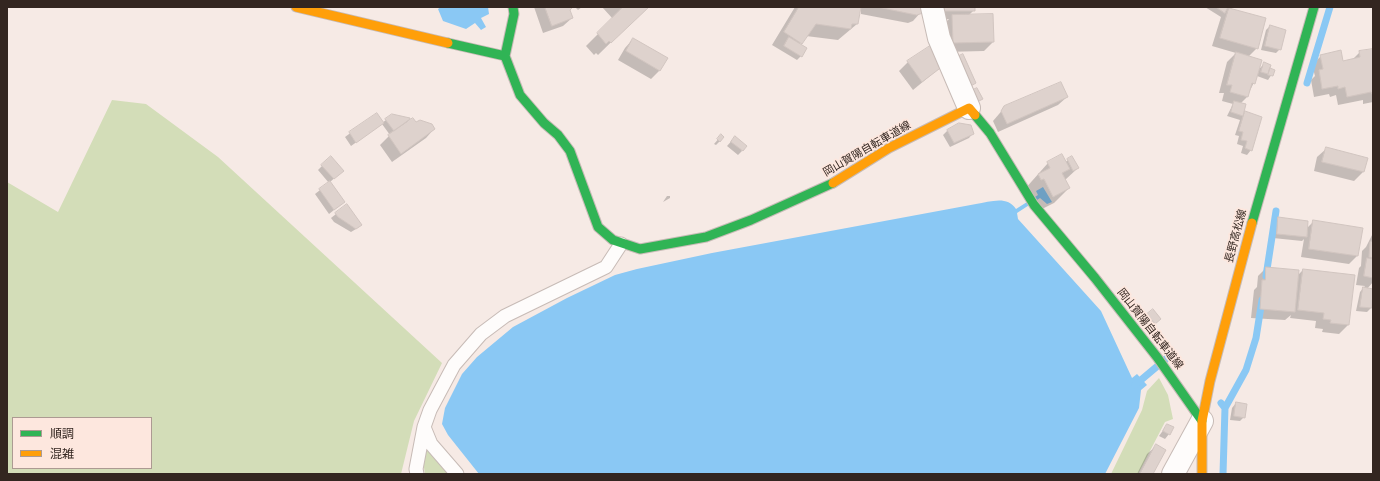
<!DOCTYPE html>
<html>
<head>
<meta charset="utf-8">
<style>
	body { margin:0 }
	#map { position:relative; width:1380px; height:481px; overflow:hidden; background:#f6eae5; font-family:"Noto Sans","Noto Sans JP",sans-serif }
	canvas { display:block }
	.frame { position:absolute; inset:0; border:8px solid #332620; pointer-events:none }
	.legend { position:absolute; left:12px; top:417px; width:140px; height:52px; box-sizing:border-box; background:#fde7de; border:1px solid #ac9a92; margin:0; padding:5px 7px; list-style:none; font-size:12px; color:#332620 }
	.legend li { display:flex; align-items:center; gap:8px; height:20px }
	.legend b { width:20px; border:1px solid #ac9a92 }
</style>
</head>
<body>
<div id="map">
<canvas width="1380" height="481"></canvas>
<div class="frame"></div>
<ul class="legend">
<li><b style="height:5px;background:#30b455"></b>順調</li>
<li><b style="height:5px;background:#ff9f0a"></b>混雑</li>
</ul>
</div>
<script>
const ctx = document.querySelector('canvas').getContext('2d');
ctx.lineJoin = 'round';
function fillPath(path, color) { ctx.fillStyle = color; ctx.fill(path, 'evenodd'); }
function strokePath(path, color, width, dash) { ctx.strokeStyle = color; ctx.lineWidth = width; ctx.lineCap = dash ? 'butt' : 'round'; ctx.setLineDash(dash || []); ctx.stroke(path); }
function label(font, color, halo, rows, align = 'center') {
  ctx.font = font + ' "Noto Sans","Noto Sans JP",sans-serif'; ctx.lineWidth = 3.5; ctx.setLineDash([]); ctx.textBaseline = 'middle'; ctx.strokeStyle = halo; ctx.fillStyle = color; for (const [text, x, y, turn = 0] of rows) {
    ctx.save(); ctx.translate(x, y); ctx.rotate((+turn || 0) * Math.PI / 180); ctx.textAlign = isNaN(turn) ? turn : align; if (halo) ctx.strokeText(text, 0, 0); ctx.fillText(text, 0, 0); ctx.restore();
  }
}
fillPath(new Path2D(`
	M112,100L146,104L218,157L442,363L414,421L401,474H7V182L58,212ZM13,418H151V468H13Z
	M1159,378L1168,395L1173,419L1165,422L1138,474H1111L1142,410L1147,391Z
	M425,445L449,474H425L423,461Z`), '#d3ddb8');
fillPath(new Path2D(`
	M441,7H488L489,14L481,18L486,27L481,30L475,23L466,29L443,21L438,9Z
	M1043,187L1052,202L1047,204L1040,198L1017,213L1018,219L1101,311L1132,378L1137,374L1147,385L1141,390L1139,408L1105,474H479L448,435L442,424L445,408L462,374L477,357L513,327L567,298L615,275L637,269L712,253L976,204C990,202 1007,195 1016,209L1038,195L1036,191Z`), '#8ac8f4');
fillPath(new Path2D(`
	M534,7H573L569,10L572,18L563,26L543,33Z
	M575,7H582L578,10Z
	M602,7H647L598,55L596,53L594,55L586,46L613,19Z
	M795,7H920L921,12L913,21L908,23L861,14V9H859L857,24L838,40L806,36L799,45L801,56L797,60L772,45Z
	M933,7H974V10L968,16L992,15L993,42L984,51L944,52V24L949,19L933,20Z
	M1205,7H1233L1231,9L1257,48L1248,57L1259,69L1264,64L1269,69L1274,71L1268,80L1257,76L1247,97L1241,103L1243,112L1261,117L1251,150L1247,155L1241,153L1243,146L1237,144L1239,136L1235,135L1240,120L1227,116L1233,104L1222,101L1224,93H1219L1227,62L1236,53L1212,46L1221,17Z
	M1270,26L1280,49L1276,53L1261,50L1266,30Z
	M633,39L660,70L651,79L618,60L625,48Z
	M932,46L942,66L913,90L899,71L908,62Z
	M1373,50V102L1363,104V100L1338,105L1336,95L1330,97L1329,94L1314,97L1311,80L1315,76L1312,65L1321,56L1342,62L1352,60L1360,52Z
	M1067,97L1058,105L998,132L993,121L1005,107Z
	M376,114L382,123L386,120L409,119L407,123H416L434,129L426,138L392,162L380,145L390,135L382,124L351,146L345,137Z
	M948,130L973,133L969,138L950,147L943,135Z
	M721,136L720,141L716,145L714,144Z
	M735,137L742,151L738,155L727,146Z
	M1326,149L1367,159L1363,172L1354,181L1314,171L1317,157Z
	M1072,158L1078,168L1065,180L1069,188L1054,203L1038,211L1024,190L1048,163L1065,162Z
	M322,166L338,175L330,182L344,202L329,214L315,194L329,183L318,170Z
	M667,196H670V198L663,202Z
	M336,214L356,229L351,232L334,222L331,218Z
	M1279,219L1307,228L1314,221L1357,256L1349,264L1301,257L1304,239L1302,241L1273,238L1275,223Z
	M1373,233V282L1367,289L1373,290L1371,308L1367,312L1356,311L1360,292L1365,286L1356,285L1359,268L1361,266L1362,251L1366,247Z
	M1266,268L1297,276L1303,270L1354,276L1348,325L1339,334L1322,332L1323,329L1315,328L1316,321L1290,318L1291,315L1285,320L1251,318L1254,290L1257,287L1258,276Z
	M1148,315L1160,319L1151,327L1144,319Z
	M1236,403L1244,417L1240,421L1230,420L1232,408Z
	M1167,425L1169,434L1165,439L1159,436Z
	M1156,446L1152,474H1137L1147,454Z`), '#0003');
strokePath(new Path2D(`
	M1307,83L1330,7
	M1266,276L1276,211
	M1135,385L1173,353
	M1221,403L1225,408L1223,474
	M1225,408L1246,370L1256,338L1262,300`), '#8ac8f4', 7);
const building = new Path2D(`
	M545,7H573L570,10L573,18L552,26Z
	M623,7H649L611,43L609,41L606,44L597,33Z
	M799,7H861L858,24H852L851,29L816,24L802,44L784,32Z
	M878,7H921L923,13L917,15Z
	M941,7H975V11H941Z
	M1216,7H1228L1225,13Z
	M1229,8L1266,18L1258,49L1220,38Z
	M993,14L994,42L953,43L952,15Z
	M1270,25L1286,30L1281,50L1265,46Z
	M789,37L807,48L802,57L784,46Z
	M633,38L668,58L660,71L626,51Z
	M933,44L943,66L922,82L907,61Z
	M1373,49V96L1371,92L1347,97L1345,87L1338,89V86L1322,89L1319,70L1323,69L1320,55L1341,50L1343,61L1360,57L1359,51Z
	M1236,52L1262,60L1255,84L1252,83L1248,97L1230,92L1232,85H1227Z
	M963,54L976,83L969,87L955,58Z
	M1264,62L1271,65L1268,74L1261,72Z
	M1270,68L1275,70L1273,76L1268,75Z
	M1061,82L1068,97L1007,124L1001,111L1004,106Z
	M977,88L983,99L977,102L971,91Z
	M1234,101L1246,104L1243,116L1231,112Z
	M1245,111L1262,117L1252,151L1245,148L1247,141L1241,140L1243,132L1239,131Z
	M377,113L384,123L356,143L349,132Z
	M392,114L410,118V119L394,131L385,119Z
	M413,118L416,122L420,120L432,124L435,129L401,154L388,135Z
	M959,123L971,125L974,134L954,143L947,130Z
	M721,134L724,137L720,142L717,139Z
	M735,136L747,146L743,151L731,142Z
	M1326,147L1368,158L1364,172L1322,162Z
	M1062,154L1070,169L1062,173L1070,188L1053,197L1044,179L1041,180L1038,174L1050,168L1047,162Z
	M331,156L344,171L334,179L321,165Z
	M1072,156L1079,168L1073,171L1067,159Z
	M330,181L345,202L334,210L319,189Z
	M347,204L362,225L356,229L338,217L335,213Z
	M1278,217L1308,221L1307,237L1277,234Z
	M1313,220L1363,228L1358,256L1309,249Z
	M1373,241V258L1369,257L1370,242Z
	M1367,258L1373,259V278L1364,276Z
	M1266,267L1299,270L1295,312L1260,309L1262,280H1265Z
	M1303,269L1355,275L1349,325L1330,323L1331,320L1323,319L1324,313L1298,310Z
	M1363,287L1373,289L1372,308L1360,307Z
	M1153,309L1161,319L1155,324L1147,314Z
	M1236,402L1247,404L1245,418L1234,416Z
	M1167,424L1174,427L1170,435L1163,431Z
	M1156,444L1166,450L1153,474H1140Z`);
fillPath(building, '#ded2cd');
strokePath(building, '#d1c5c0', 1);
const lane = new Path2D(`
	M424,427L431,444L457,474
	M417,474L416,469L424,427L430,410L454,365L481,334L505,316L606,267L621,244`);
const street = new Path2D(`
	M932,7L939,38L969,108
	M1173,474L1202,421`);
const fast = new Path2D(`
	M513,7L514,14L505,56L520,95L544,123L558,135L570,151L598,227L613,240L640,249L706,237L751,220L833,183
	M448,43L505,56
	M975,115L990,133L1034,205L1095,278L1157,357L1202,421
	M1252,223L1314,7`);
const slow = new Path2D(`
	M296,7L448,43
	M833,183L889,148L969,108L975,115
	M1202,474V421L1210,381L1252,223`);
strokePath(lane, '#c7bbb6', 15);
strokePath(street, '#c7bbb6', 24);
strokePath(fast, '#c7bbb6', 11);
strokePath(slow, '#c7bbb6', 11);
strokePath(lane, '#fefcfb', 13);
strokePath(street, '#fefcfb', 22);
strokePath(fast, '#30b455', 9);
strokePath(slow, '#ff9f0a', 9);
label('11px', '#332620', '#fde7de', [
	["岡山賀陽自転車道線",867,149,-30],
	["長野高松線",1236,236,-75],
	["岡山賀陽自転車道線",1150,329,52]
]);
</script>
</body>
</html>
